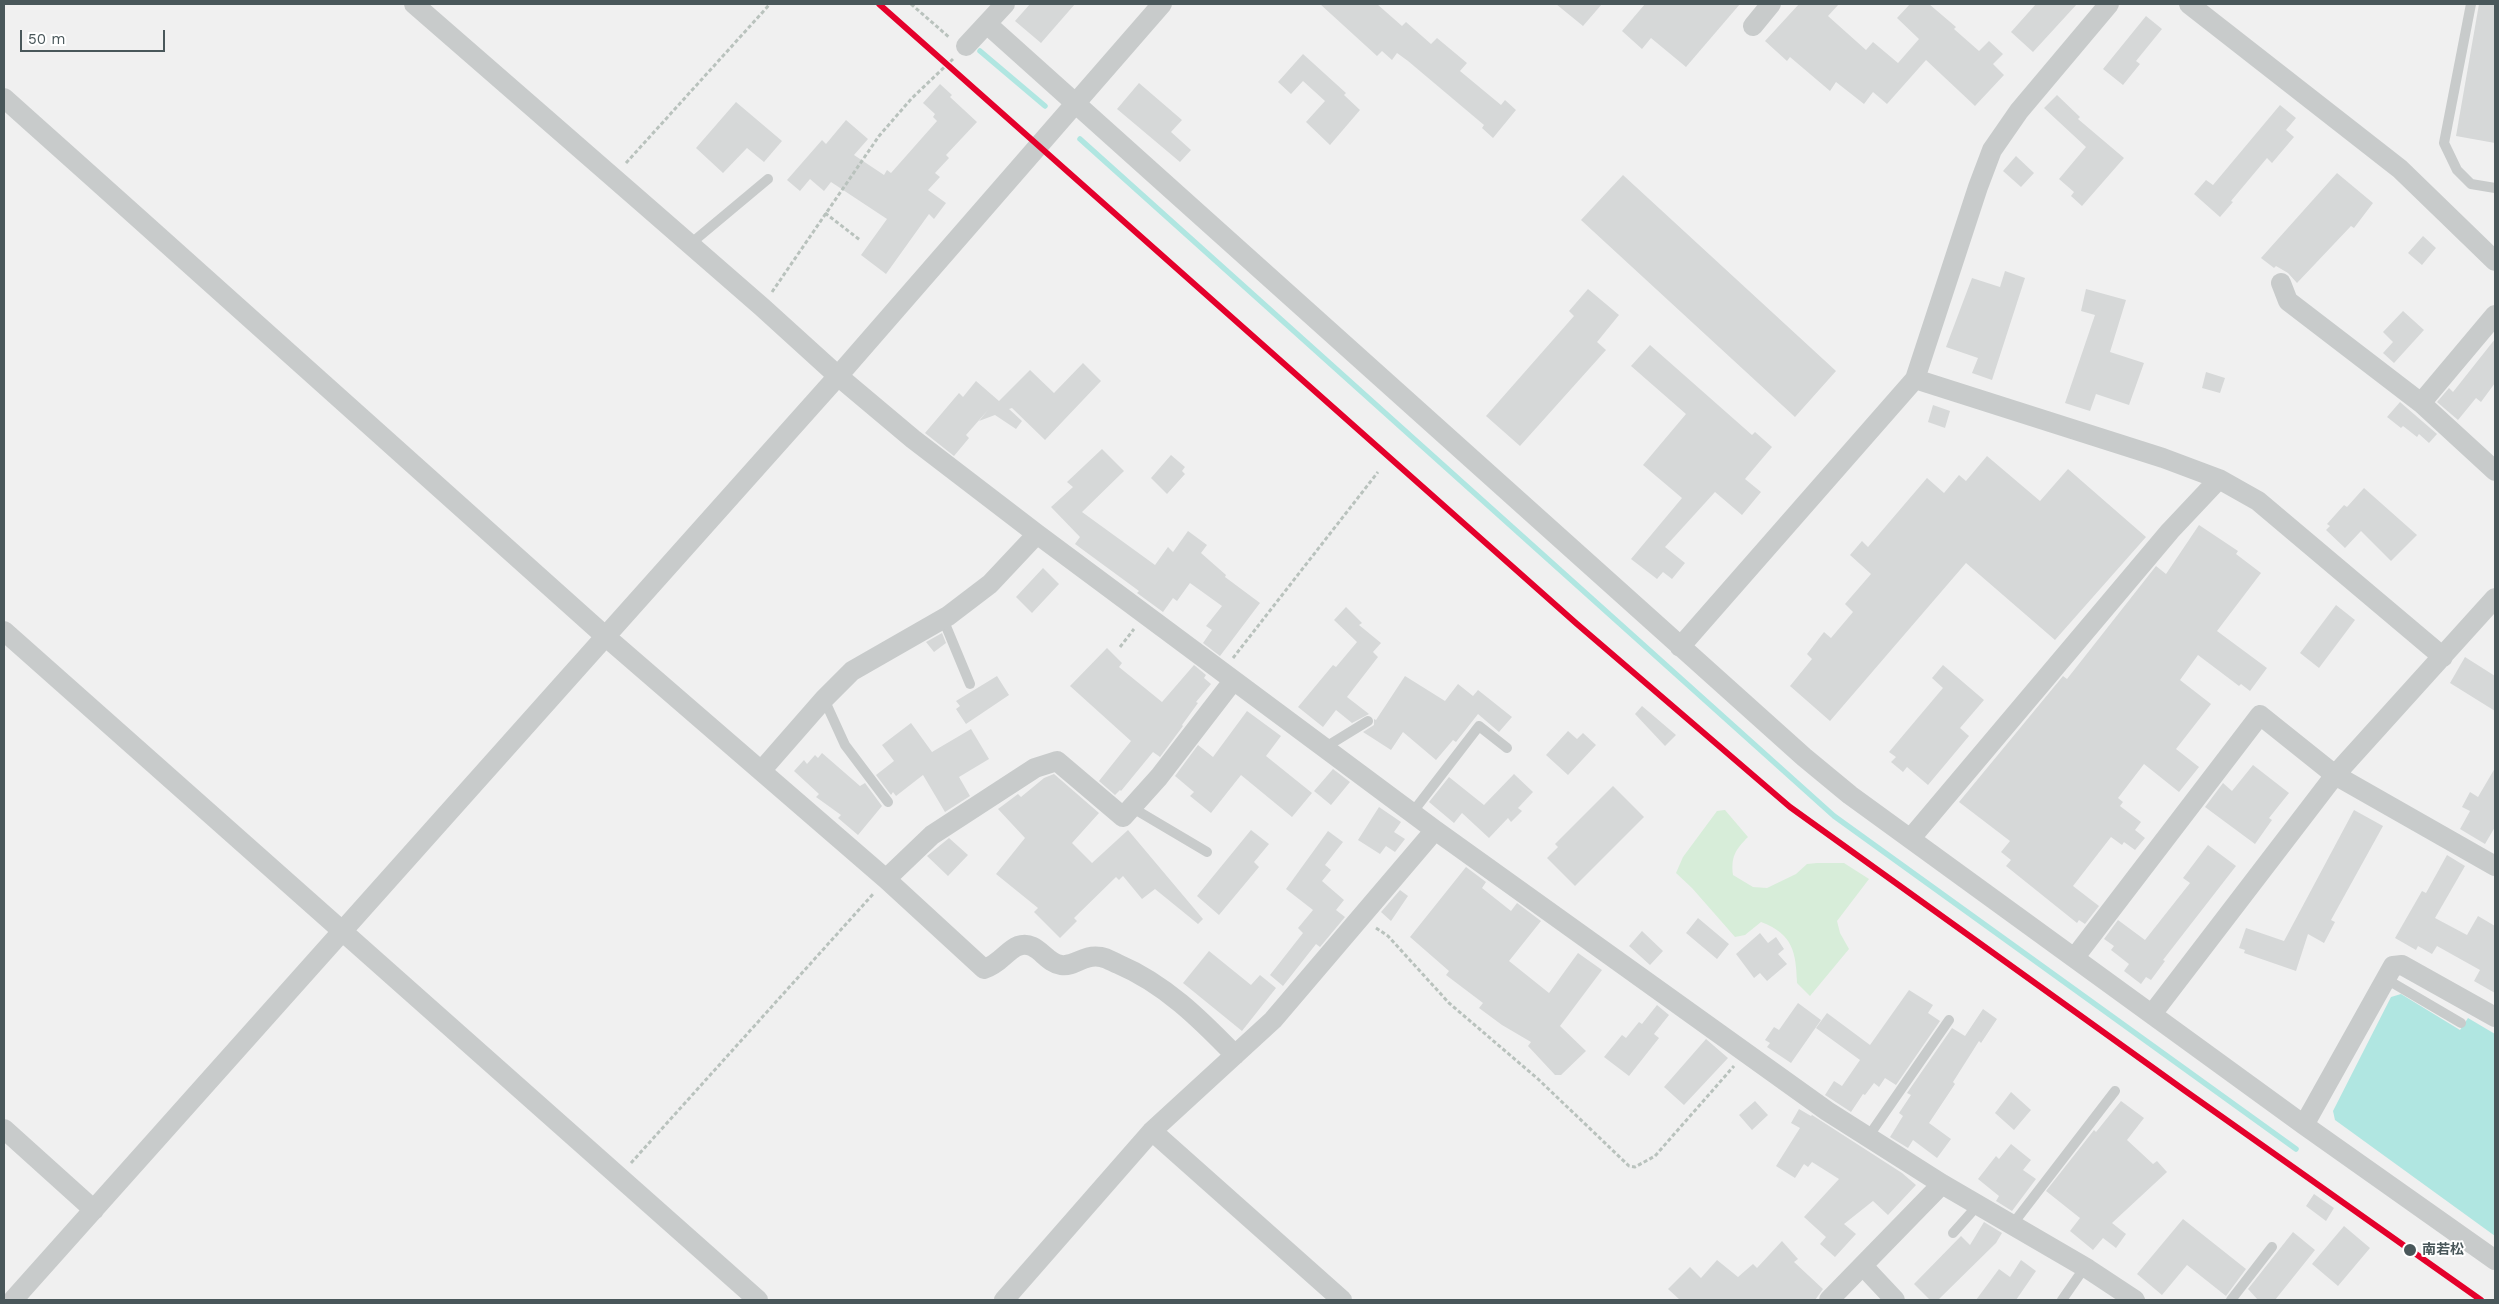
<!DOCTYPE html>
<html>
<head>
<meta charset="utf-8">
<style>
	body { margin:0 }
	#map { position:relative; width:2499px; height:1304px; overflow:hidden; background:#f0f0f0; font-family:"Work Sans",sans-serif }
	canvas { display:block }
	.frame { position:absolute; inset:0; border:5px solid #49575a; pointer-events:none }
	.scale { position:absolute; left:20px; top:30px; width:145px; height:22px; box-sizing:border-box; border:2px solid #49575a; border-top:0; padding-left:6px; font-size:15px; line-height:18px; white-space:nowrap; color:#49575a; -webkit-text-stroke:4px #fff; paint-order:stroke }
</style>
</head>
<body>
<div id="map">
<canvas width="2499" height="1304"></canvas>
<div class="frame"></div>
<div class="scale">50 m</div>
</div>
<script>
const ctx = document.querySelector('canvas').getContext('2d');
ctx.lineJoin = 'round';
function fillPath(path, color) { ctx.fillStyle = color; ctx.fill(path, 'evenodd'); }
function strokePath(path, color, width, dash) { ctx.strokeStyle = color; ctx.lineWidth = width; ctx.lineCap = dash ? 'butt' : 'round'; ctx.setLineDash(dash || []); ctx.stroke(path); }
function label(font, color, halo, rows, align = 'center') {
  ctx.font = font + ' "Work Sans","Noto Sans JP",sans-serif'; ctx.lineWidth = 4; ctx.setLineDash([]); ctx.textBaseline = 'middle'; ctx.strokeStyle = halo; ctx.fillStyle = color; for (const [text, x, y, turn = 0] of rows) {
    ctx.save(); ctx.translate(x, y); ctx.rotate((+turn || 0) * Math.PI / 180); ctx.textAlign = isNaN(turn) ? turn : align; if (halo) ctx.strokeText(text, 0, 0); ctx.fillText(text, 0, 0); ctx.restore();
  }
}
fillPath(new Path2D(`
	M1725,810L1748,837C1735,850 1731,857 1733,875L1753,887L1767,888L1796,874L1807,864L1817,863H1844L1869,879L1837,921L1840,933L1849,949L1810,996L1797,983C1796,952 1793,934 1761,922L1745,935L1735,937L1692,888L1676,873L1683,857L1717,811Z`), '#d7edd9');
fillPath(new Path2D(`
	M2401,994L2460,1030L2468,1018L2495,1034V1236L2335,1120L2333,1111L2391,997Z`), '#b0e6e1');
strokePath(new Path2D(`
	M980,51L1045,106
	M1080,139L1834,816L2296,1149`), '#b0e6e1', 5.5);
fillPath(new Path2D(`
	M1030,4H1075L1041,43L1015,21Z
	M1320,4H1377L1402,26L1406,22L1431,44L1437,38L1467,63L1460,71L1501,105L1505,100L1516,110L1493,138L1482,128L1484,125L1408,61L1397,53L1392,60L1382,51L1377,56Z
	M1556,4H1602L1583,26Z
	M1645,4H1740L1686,67L1651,38L1642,49L1622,31Z
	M1799,4H1839L1828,16L1866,50L1873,42L1898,63L1919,39L1897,18L1910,4H1929L1956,27L1954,29L1979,51L1989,41L2003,54L1993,64L2004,75L1975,106L1926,60L1887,104L1873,92L1864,104L1836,82L1830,91L1790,57L1787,61L1765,41Z
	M2036,4H2077L2033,52L2011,32Z
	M2479,4H2495V143L2456,136Z
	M2146,16L2162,29L2136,61L2140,64L2123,85L2103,69Z
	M1303,54L1346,93L1344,95L1360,110L1330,145L1306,122L1325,101L1303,81L1291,94L1278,82Z
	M1139,83L1182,120L1171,132L1191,150L1180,162L1117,109Z
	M940,84L952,95L950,97L977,122L946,155L949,158L935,173L940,177L928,190L946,203L934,219L929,214L886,274L861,255L887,219L831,182L824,191L810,179L800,191L787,180L822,140L826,144L846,120L868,139L854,155L884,175L887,170L891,173L937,121L933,117L935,114L923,103Z
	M2057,95L2080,117L2078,119L2124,158L2082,206L2071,196L2074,192L2059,179L2086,147L2044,108Z
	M736,102L782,141L764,162L747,148L723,173L696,148Z
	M2280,105L2296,118L2286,130L2294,137L2272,163L2267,158L2231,201L2233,202L2220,217L2194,194L2206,180L2213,185Z
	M2016,156L2034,173L2021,187L2003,171Z
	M2337,173L2373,203L2354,228L2351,226L2297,283L2288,273L2276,266L2274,268L2261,258Z
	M1623,175L1836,371L1795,417L1581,220Z
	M2423,236L2436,248L2422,265L2408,253Z
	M2005,271L2025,278L1992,380L1972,373L1978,358L1946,347L1972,278L2000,287Z
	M1588,289L1619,315L1597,342L1606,350L1520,446L1486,416L1574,316L1569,311Z
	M2086,289L2126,300L2110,352L2144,363L2129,405L2096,394L2090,411L2065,403L2095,315L2081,311Z
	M2403,311L2424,330L2394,363L2383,353L2393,342L2383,332Z
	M2495,339V383L2481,402L2476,398L2458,420L2437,402L2449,388L2453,392Z
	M1650,345L1752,435L1755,432L1772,447L1745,479L1761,492L1742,515L1715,492L1665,547L1685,563L1672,579L1663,572L1657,579L1631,559L1682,498L1643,465L1686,414L1631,366Z
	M1083,363L1101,381L1045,440L1012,408L1009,409L1022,421L1016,429L995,415L979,421L988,410L966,435L969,438L954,456L925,433L959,393L963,397L976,381L999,401L1030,370L1054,393Z
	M2206,372L2225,378L2220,393L2202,388Z
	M2400,402L2437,434L2429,443L2419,434L2417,437L2403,426L2401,428L2387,417Z
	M1933,405L1950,411L1945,428L1928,422Z
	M1102,449L1124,471L1082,512L1155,565L1168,547L1173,552L1188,531L1207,545L1201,553L1226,575L1225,577L1260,603L1220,656L1203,643L1212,630L1206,626L1222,606L1190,583L1177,601L1173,598L1163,612L1137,593L1139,591L1075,544L1080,537L1051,507L1073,487L1067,482Z
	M1171,455L1185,467L1182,471L1185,474L1167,494L1151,478Z
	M1987,456L2040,501L2068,469L2146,537L2055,640L1966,563L1830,721L1790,686L1812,659L1807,654L1824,632L1831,638L1853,612L1845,604L1871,574L1850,555L1862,541L1868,547L1927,478L1944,493L1959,475L1966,481Z
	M2364,488L2417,535L2391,561L2361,531L2345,548L2326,530L2330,526L2327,524L2344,505L2347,507Z
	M2199,525L2238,551L2236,554L2261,573L2217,631L2267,668L2250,691L2241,684L2239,686L2198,655L2180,680L2211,704L2176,749L2199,767L2179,792L2144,764L2118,798L2123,802L2120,806L2141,822L2135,830L2145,838L2135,850L2124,842L2122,845L2111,837L2073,886L2099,906L2085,924L2079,920L2077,923L2006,866L2011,860L2001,852L2010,841L1959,802L2063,676L2067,679L2156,566L2166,574Z
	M1043,568L1059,584L1032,613L1016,597Z
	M2336,605L2355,620L2319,668L2300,653Z
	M1346,607L1362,623L1359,625L1381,643L1373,652L1378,657L1347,697L1369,714L1352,723L1336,710L1323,727L1298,707L1333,665L1336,667L1357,642L1334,620Z
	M942,633L946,643L934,652L926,642Z
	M1107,648L1122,663L1119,667L1162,702L1194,665L1206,675L1204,678L1211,684L1196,702L1198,703L1182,725L1183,726L1160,757L1153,752L1121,791L1120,790L1115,795L1099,781L1131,741L1070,686Z
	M2465,657L2495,676V711L2450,683Z
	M1943,665L1984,700L1960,728L1969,736L1928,785L1907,767L1903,772L1891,762L1896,757L1889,752L1943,688L1932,678Z
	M997,676L1009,695L966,724L956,709L960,706L956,701Z
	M1405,676L1445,701L1458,684L1473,696L1478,690L1512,717L1499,732L1478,714L1456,742L1453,740L1436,760L1403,732L1391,750L1363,732L1374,725V719L1376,720Z
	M1642,706L1676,735L1665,746L1635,714Z
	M1247,711L1281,736L1266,756L1312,793L1292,817L1241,775L1211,813L1190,796L1194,792L1175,776L1198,745L1213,757Z
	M911,723L932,752L971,729L989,759L959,777L970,796L945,812L923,775L896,796L893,792L891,795L876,775L894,761L882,745Z
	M1568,731L1577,739L1583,733L1596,745L1568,775L1546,755Z
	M822,753L860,786L865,783L882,806L858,835L838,818L841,815L816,797L819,794L794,771L804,760L807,764L815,755L818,758Z
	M2253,765L2289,793L2269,818L2272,820L2255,844L2205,807L2223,783L2232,791Z
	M2495,768V827L2485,844L2460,829L2470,811L2462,807L2470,792L2478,797Z
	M1333,769L1350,782L1331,805L1314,791Z
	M1054,774L1099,813L1072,843L1092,863L1128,830L1203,919L1198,924L1155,889L1142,899L1123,876L1119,880L1116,877L1074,918L1077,921L1060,938L1034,912L1038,908L996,874L1025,838L998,809L1018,794L1021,797L1044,778Z
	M1514,774L1533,792L1518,808L1522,811L1511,822L1508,818L1489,838L1462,813L1454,823L1429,802L1449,777L1484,805Z
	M1613,786L1644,817L1575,886L1547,858L1558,847L1555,844Z
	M1379,807L1401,822L1394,832L1405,839L1395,852L1386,846L1380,854L1358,840Z
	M2354,810L2383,826L2331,920L2335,922L2324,943L2308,934L2296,971L2244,953L2245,950L2239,948L2246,928L2284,941Z
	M1251,830L1269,844L1254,862L1259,867L1219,915L1197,896Z
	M1328,831L1343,842L1325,865L1331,870L1322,881L1344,900L1336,910L1345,917L1320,947L1316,944L1283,986L1270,975L1303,933L1298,928L1313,910L1286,889Z
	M949,838L968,855L948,876L927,856Z
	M2208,845L2236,866L2163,960L2165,961L2151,980L2146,977L2141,984L2124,971L2129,964L2111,950L2114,946L2104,939L2118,920L2145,940L2190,883L2183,878Z
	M2447,855L2465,866L2435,918L2467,935L2478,916L2495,926V993L2474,981L2480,970L2437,946L2432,954L2418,946L2416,950L2395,938L2422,891L2426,893Z
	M1466,867L1486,882L1482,888L1511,911L1517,903L1541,921L1509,961L1549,993L1578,953L1602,970L1560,1026L1586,1051L1561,1075H1555L1528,1046L1531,1042L1502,1025L1479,1008L1483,1003L1446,975L1449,971L1410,937Z
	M1400,890L1408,896L1391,921L1381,912Z
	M1698,918L1729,944L1717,959L1686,933Z
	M1642,931L1663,951L1650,965L1629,946Z
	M1760,933L1768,943L1776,937L1784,949L1778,954L1787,964L1767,981L1760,973L1754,978L1736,954Z
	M1209,951L1251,985L1260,975L1276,988L1242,1031L1183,983Z
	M1909,990L1933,1005L1928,1013L1940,1021L1896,1085L1885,1078L1879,1087L1874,1083L1865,1095L1863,1094L1851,1112L1825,1095L1834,1081L1842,1086L1860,1060L1816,1028L1827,1013L1870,1045Z
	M1798,1003L1821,1020L1791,1063L1767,1047L1770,1043L1765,1040L1774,1027L1779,1030Z
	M1657,1005L1669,1015L1654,1034L1659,1038L1629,1076L1604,1057L1622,1035L1626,1038L1639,1022L1642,1024Z
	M1983,1009L1997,1019L1981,1043L1979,1041L1953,1082L1955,1084L1929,1123L1951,1139L1937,1158L1913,1140L1908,1148L1890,1137L1903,1116L1899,1113L1911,1095L1907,1093L1952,1028L1965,1036Z
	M1706,1039L1728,1058L1684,1105L1664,1087Z
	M2011,1092L2031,1110L2014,1130L1995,1113Z
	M1755,1101L1768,1115L1752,1130L1739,1115Z
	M2121,1101L2144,1118L2127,1140L2153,1164L2157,1161L2167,1172L2112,1223L2126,1234L2116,1248L2103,1238L2093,1250L2070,1231L2080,1218L2046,1191L2094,1130L2096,1132Z
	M1799,1109L1811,1116L1812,1115L1902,1173L1916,1185L1888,1215L1873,1201L1844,1224L1856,1234L1835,1257L1820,1244L1826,1237L1804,1217L1839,1179L1812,1162L1808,1167L1804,1164L1795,1178L1776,1166L1800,1128L1791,1123Z
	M2011,1144L2031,1160L2023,1170L2036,1179L2012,1211L1996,1201L1999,1196L1978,1179L1996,1156L1999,1159Z
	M2314,1194L2334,1208L2326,1221L2306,1206Z
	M2183,1219L2246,1269L2226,1296L2187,1265L2162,1295L2137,1274Z
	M1984,1222L2002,1233L1996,1243L1938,1300H1930L1914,1284L1961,1236L1970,1245Z
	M2344,1226L2370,1248L2338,1286L2312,1264Z
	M2293,1232L2315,1250L2275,1300H2258L2248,1289Z
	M1782,1241L1798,1259L1794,1262L1823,1289L1815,1300H1680L1668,1289L1690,1267L1701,1278L1717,1260L1738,1277L1753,1264L1757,1268Z
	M2021,1260L2036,1271L2016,1300H1976L1999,1269L2010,1277Z`), '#d6d8d8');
strokePath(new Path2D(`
	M911,4L950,38
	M626,163L770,4
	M825,213L860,240
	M772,292L879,136L912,98L953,59
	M1120,647L1134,629
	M1233,658L1378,472
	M1376,928L1388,936L1449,1003L1538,1079L1629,1166L1635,1167L1655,1156L1734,1066
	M631,1163L874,893`), '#b9c2bd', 3, [4, 2.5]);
strokePath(new Path2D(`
	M2471,4L2444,143L2457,170L2471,184L2495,188
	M689,245L768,179
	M943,619L970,684
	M824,699L845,745L888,802
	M1324,748L1368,721
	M1131,807L1207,852
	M1412,813L1479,726L1507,748
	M2386,979L2461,1023
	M1868,1137L1949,1020
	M2012,1225L2115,1091
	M1953,1233L1978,1205
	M2062,1300L2085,1267
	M2231,1300L2272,1247`), '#c8cbcb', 10);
strokePath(new Path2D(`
	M414,4L762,307L838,376L913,439L1037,534L1435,830L1827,1111L1942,1184L2088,1269L2135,1300
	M2189,4L2400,169L2495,261
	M987,24L1804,757L1850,795L2304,1125L2495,1260
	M1753,26L1771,4
	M966,46L1005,4
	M4,98L605,636L886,879L984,969C1000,964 1006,951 1018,946C1037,939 1045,963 1061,965C1076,967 1082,954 1101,957C1107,958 1113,962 1118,964C1165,984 1200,1019 1235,1055
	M2281,283L2288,301L2421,403L2495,471
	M1915,379L2163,458L2219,479L2258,501L2443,657
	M2421,403L2495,315
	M4,631L758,1300
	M1680,647L1915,379L1978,187L1992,150L2019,111L2109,4
	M761,771L824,699L852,671L948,616L990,584L1037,534
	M1911,838L2170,531L2219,479
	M886,879L932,835L1035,768L1057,761L1123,817L1159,777L1233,681
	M2075,957L2260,715L2335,775L2495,866
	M2152,1014L2335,775L2495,598
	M2304,1125L2393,966L2402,965L2495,1017
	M4,1129L94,1210
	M1152,1131L1342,1300
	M1863,1266L1895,1300
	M13,1300L838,376L1162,4
	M1004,1300L1152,1131L1273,1020L1435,830
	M1829,1300L1942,1184`), '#c8cbcb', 20);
strokePath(new Path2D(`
	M879,4L1577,624L1790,807L2184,1090L2481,1300`), '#e4002b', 6);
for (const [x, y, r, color] of [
	[2410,1250,7,"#49575a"]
]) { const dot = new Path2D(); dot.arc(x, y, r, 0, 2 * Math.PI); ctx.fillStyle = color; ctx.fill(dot); strokePath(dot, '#fff', 2); }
label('bold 14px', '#49575a', '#fff', [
	["南若松",2422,1250]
], 'left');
</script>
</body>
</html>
